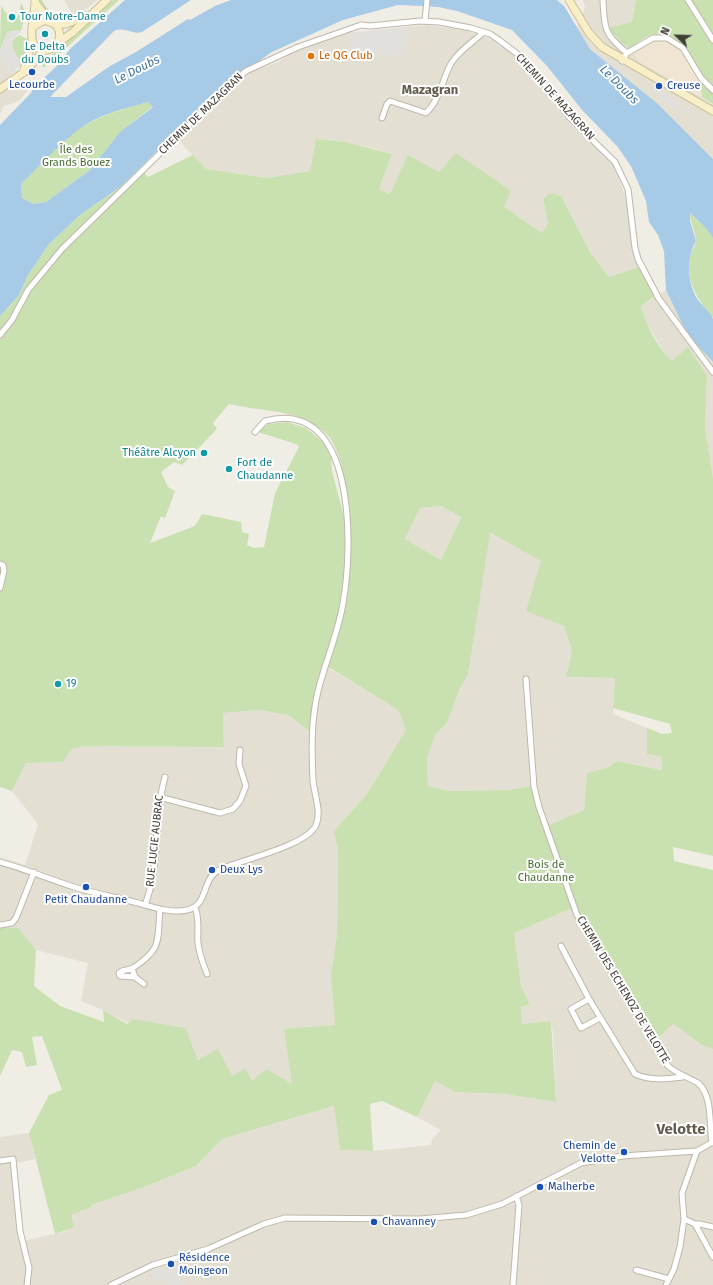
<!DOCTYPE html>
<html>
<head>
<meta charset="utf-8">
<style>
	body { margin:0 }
	#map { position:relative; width:713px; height:1285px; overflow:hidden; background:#f0ede5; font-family:"Fira Sans",sans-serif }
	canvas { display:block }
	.north { position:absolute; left:657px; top:16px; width:40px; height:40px; -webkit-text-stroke:3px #fff; paint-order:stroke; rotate:293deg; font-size:11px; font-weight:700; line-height:16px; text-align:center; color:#423d35 }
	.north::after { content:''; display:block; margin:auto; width:14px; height:18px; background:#423d35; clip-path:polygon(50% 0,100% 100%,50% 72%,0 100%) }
</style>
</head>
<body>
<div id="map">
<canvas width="713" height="1285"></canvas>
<div class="north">N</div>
</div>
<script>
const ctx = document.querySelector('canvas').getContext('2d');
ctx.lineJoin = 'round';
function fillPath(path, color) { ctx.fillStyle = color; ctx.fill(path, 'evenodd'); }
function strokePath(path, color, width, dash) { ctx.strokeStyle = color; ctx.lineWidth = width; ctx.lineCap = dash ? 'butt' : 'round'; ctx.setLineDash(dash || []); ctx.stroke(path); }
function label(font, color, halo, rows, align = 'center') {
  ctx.font = font + ' "Fira Sans",sans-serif'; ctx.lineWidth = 4; ctx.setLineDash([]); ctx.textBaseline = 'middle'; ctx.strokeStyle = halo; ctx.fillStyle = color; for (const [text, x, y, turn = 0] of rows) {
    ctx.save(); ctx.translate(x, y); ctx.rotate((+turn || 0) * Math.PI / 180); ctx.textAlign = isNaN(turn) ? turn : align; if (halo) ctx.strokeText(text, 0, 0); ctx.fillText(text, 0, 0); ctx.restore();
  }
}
fillPath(new Path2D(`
	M64,0H97L88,8L73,15Z
	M583,0H636L632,22L609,28L612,34L630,48L640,62L713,104V159L658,104L590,49L577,27L585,8Z
	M427,25L464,30L487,37L507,49L536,77L571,125L613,164L627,201L633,251L638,267L609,277L590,252L561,196L550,193L543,199L548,223L542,233L503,207L511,191L439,172L390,194L379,189L392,154L376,149L346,142L316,139L310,171L267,178L206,169L177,139L248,73L278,62L296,50L347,33Z
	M0,57L12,75L3,82L8,90L19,84L21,87L23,85L28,90L19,101L4,106L0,114Z
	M666,290L687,334L713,362V478L705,427L707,376L672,361L665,353L645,321L641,306Z
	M441,506L461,517L441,560L405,539L420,508Z
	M489,533L542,561L527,611L564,626L572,651L566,677L615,678L613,714L647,728V754L662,757V770L617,761L607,768L587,773L584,810L544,827L531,786L509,790L449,791L428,786L427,757L436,734L447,723L460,688L468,675Z
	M323,665L398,710L406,730L367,794L334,831L338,852L337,934L331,974L336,1025L292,1084L252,1081L232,1076L103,1010L81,1001L88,963L36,950L18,929L0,928V857L25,865L38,824L12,791L26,763L63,762L72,749L85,746L224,747L223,713L259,710L288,715L309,731L312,710Z
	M570,909L603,953L656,1040L673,1024L702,1045L713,1049V1285H0V1137L29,1133L35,1159L16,1163L24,1241L66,1231L71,1215L91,1207V1205L142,1188L196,1166L222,1139L335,1106L340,1150L373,1151L431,1145L432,1139L441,1130L417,1117L435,1080L455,1092L505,1094L556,1102L553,1034L551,1021L522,1024L521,1007L530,1004L521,986L514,933Z`), '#e4dfd3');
fillPath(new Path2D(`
	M651,35H666L684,45L701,81L702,97L640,62L630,48Z`), '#f0e5d2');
fillPath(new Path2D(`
	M39,0H42C47,10 53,15 63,19L70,16V18L58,21L48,15Z
	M113,0H119L45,67H43L42,64Z
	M636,0H713V104L702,97C700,71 685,28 651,35C644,37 636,44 630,48L622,43L608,28L632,22Z
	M21,3L26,13L21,31L16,30L0,49L1,6L7,14V21L13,23L18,16Z
	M19,35L27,39V52H25L21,64L12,47L13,40Z
	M148,102L153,106L120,132L90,170L46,202L33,204L22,198L21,184C41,165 63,136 87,124C107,113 127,108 148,102Z
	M316,139L346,142L392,154L379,189L390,194L408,155L439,172L456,153L511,191L504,207L542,233L548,223L543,199L550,193L561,196L590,252L609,277L638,267L655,296L641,306C646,326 657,346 672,361L688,347L707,376L705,427L713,478V856L673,847L674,861L713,870V1049L702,1045L673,1024L656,1040L603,953L570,909L514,933L521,986L530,1004L521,1007L522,1024L551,1021L556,1102L505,1094L455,1092L435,1081L417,1117L382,1101L370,1104L373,1151L340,1150L334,1106L222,1139L196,1166L142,1188L91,1205V1207L71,1215L74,1227L55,1234L29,1133L49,1095L62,1090L42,1036L32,1037L37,1065L26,1067L22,1052L12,1050L0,1076V928H18L36,950L34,986L60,1006L104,1022L103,1010L127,1024L133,1019L185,1028L198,1060L218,1049L232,1076L245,1068L252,1081L266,1069L292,1084L284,1029L335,1025L331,974L337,934L338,852L334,831L367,794L406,730L398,710L328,667C334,646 342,624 346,603C354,563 353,473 330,438C325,432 316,425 309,421C285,410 254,410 229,404L213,423L217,429L185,462L182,465L174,462L161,472L168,487L175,491L165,518L161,516L150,543L195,526L202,514L241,522L242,532L249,534L247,545L254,548L264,547L275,493L299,447L296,444L258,432L268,424L287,422L306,428L324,443L331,458L332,471L349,536L343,604L323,665L312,710L309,731L288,715L259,710L223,713L224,747L85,746L72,749L63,762L26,763L12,791L0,787V316L19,295L28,275L49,244L80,215L120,187L140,168L148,177L193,155L206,169L267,178L310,171ZM441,506L461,517L441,560L405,539L420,508ZM490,533L541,561L526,611L564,626L572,651L566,677L615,678L613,708L670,724L672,733L662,734L647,728V754L662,757V770L617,761L607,768L587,773L584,810L544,827L531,786L509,790L449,791L428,786L427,757L436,734L447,723L460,688L468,675Z
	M690,213C699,223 707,226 713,238V318C698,300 686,283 690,257C691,252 696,245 696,240C695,231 690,222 690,213Z`), '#c9e1b1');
fillPath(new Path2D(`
	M410,28L404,55L360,54L350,49L349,34Z
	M16,30L21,31L13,40L12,47L21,64L12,75L0,57V49L7,32Z
	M653,87L679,102L674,110L652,90Z
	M174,1264L183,1285H168L165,1279L154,1283L151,1271Z`), '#e1e0dd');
fillPath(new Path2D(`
	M125,0H191L142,32C132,35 124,26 114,31L50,97H66L110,66L136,52L188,19L190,20L215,6L231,0H557L564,6L590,49L658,104L713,159V238C707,227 699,222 690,213V221L696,241C686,258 687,283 698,300C702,305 711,313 713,319C713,328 713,352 713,362L687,334L666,290L664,251L658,235L649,222L646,201L631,166L617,146L583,111L547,66L512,30L457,11L438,7L422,6L398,5L343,20L272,52L246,70L202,107L120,187L80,215L49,244L28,275L19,295L0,316V125L31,93L35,86L59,64L70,49ZM148,102L153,107L120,132L90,170L46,202L33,204L22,198L21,184C42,164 61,141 85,125C104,113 127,108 148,102Z`), '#a7cae7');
const street = new Path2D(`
	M603,0C604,29 605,35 627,53
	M688,0L713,40
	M425,21L427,0
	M622,61L627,53L653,38H667L683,48L701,78L713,90
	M382,118L387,104L390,101L426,113C441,99 442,78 452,62C459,51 474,41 484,32
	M0,335L12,320L28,290L62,249L236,79L246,71L298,47L361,25L370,26L420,21L439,22L471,28L490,34L499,40L520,56L536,73L570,118L615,162L628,189L635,248L638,259L659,299L713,372
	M0,564L3,565L4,571L0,588
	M526,679L534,787L539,807L577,915L668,1066C677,1074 688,1077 698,1083C713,1096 709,1124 712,1143
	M159,797L220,813L233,809L240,801L246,786L239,764L240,750
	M0,862C25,869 49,879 74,887C94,893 114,897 134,902C150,906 170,914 187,910C210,905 200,878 221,869C242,860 308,845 316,825C322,812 314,794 313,780C312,759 311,736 314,714C318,676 337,641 343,603C353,549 357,396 265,421L255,432
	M145,905C161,864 153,819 165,777
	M195,908C200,918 197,931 198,943C199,954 203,963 207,974
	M0,925L12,923L16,918L34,872
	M561,946L589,999L635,1074C650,1081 667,1079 683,1077
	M132,969L135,977L144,984
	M135,977L120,976L119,973C123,969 128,971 133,968C163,948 157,941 160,909
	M589,999L571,1009L581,1028L600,1018
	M0,1161L13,1159L20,1231L29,1268L27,1285
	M684,1219L695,1224L713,1257
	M695,1224H700L713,1227
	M636,1270L669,1279
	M111,1285L153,1265L208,1249L264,1224L285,1218L420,1219L466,1215L502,1204L581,1163L623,1156L697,1151L713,1142
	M513,1285L519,1205L516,1196
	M666,1285L674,1269L680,1247L684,1219L682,1193L697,1151`);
const secondary = new Path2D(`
	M569,0L589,33L602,47L713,111
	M35,2L48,20
	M55,24H66L86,16
	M33,27L44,20L55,24C69,40 48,59 35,46C27,37 36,12 35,0
	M58,43L73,32L107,0
	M23,73L32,42
	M0,89L27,70L44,50`);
strokePath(street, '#bdb8ab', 7);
strokePath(secondary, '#cbc199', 9);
strokePath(street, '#fff', 5);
strokePath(secondary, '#f8eec7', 7);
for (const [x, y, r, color] of [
	[12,17,4,"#0f9aa8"],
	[45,34,4,"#0f9aa8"],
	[311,56,4,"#e8710a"],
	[32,72,4,"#1a4fb4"],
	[659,86,4,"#1a4fb4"],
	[204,453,4,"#0f9aa8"],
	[229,469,4,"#0f9aa8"],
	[58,684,4,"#0f9aa8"],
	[212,870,4,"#1a4fb4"],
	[86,887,4,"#1a4fb4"],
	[624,1152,4,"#1a4fb4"],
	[540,1187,4,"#1a4fb4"],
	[374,1222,4,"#1a4fb4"],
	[171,1264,4,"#1a4fb4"]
]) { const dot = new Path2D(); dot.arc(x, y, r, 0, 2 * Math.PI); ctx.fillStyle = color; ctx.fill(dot); strokePath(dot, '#fff', 1.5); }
label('11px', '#0d838f', '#fff', [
	["Tour Notre-Dame",20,17],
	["Le Delta",45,47,"center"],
	["du Doubs",45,60,"center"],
	["Théâtre Alcyon",196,453,"right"],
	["Fort de",237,463],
	["Chaudanne",237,476],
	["19",66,684]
], 'left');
label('11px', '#c56008', '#fff', [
	["Le QG Club",319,56]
], 'left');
label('11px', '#164399', '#fff', [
	["Lecourbe",32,85,"center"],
	["Creuse",667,86],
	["Deux Lys",220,870],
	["Petit Chaudanne",86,900,"center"],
	["Chemin de",616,1146,"right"],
	["Velotte",616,1159,"right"],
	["Malherbe",548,1187],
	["Chavanney",382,1222],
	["Résidence",179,1258],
	["Moingeon",179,1271]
], 'left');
label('11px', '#423d35', '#fff', [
	["CHEMIN DE MAZAGRAN",555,97,48],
	["CHEMIN DE MAZAGRAN",201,114,-44],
	["RUE LUCIE AUBRAC",155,841,-84],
	["CHEMIN DES ECHENOZ DE VELOTTE",623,990,59]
]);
label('11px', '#446d2f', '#fff', [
	["Île des",76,150],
	["Grands Bouez",76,163],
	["Bois de",546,865],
	["Chaudanne",546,878]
]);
label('italic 12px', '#3b72a1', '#fff', [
	["Le Doubs",137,70,-27],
	["Le Doubs",619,85,45]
]);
label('bold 13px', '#635c4e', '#fff', [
	["Mazagran",430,90]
]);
label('bold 15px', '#635c4e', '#fff', [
	["Velotte",681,1130]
]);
</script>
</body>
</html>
